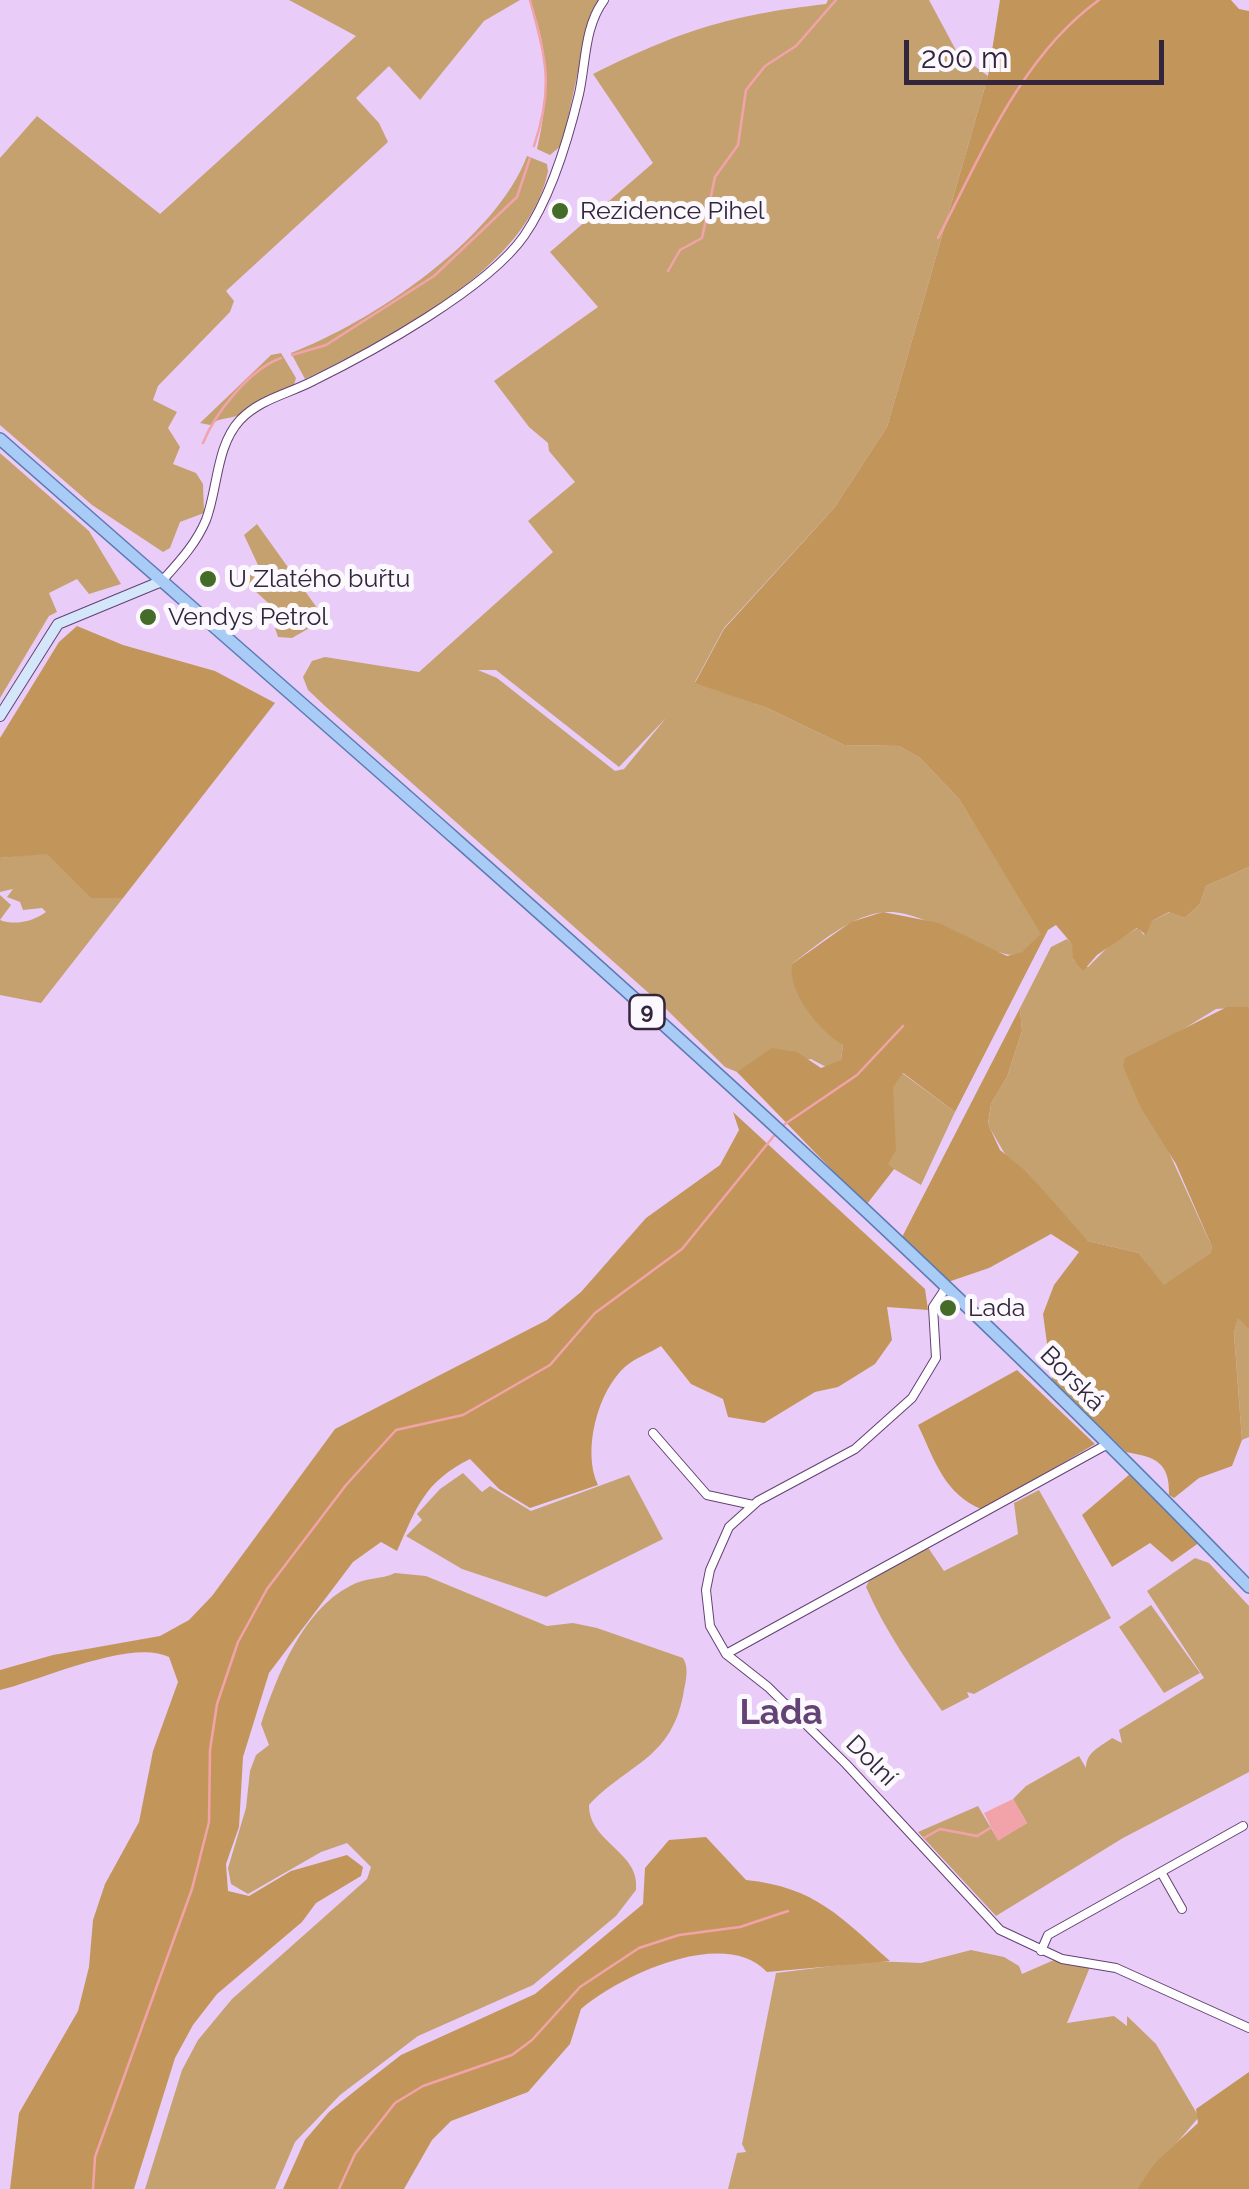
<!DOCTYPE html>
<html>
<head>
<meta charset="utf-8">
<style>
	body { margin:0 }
	#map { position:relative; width:1249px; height:2189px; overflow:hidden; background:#eaccf9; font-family:Raleway,sans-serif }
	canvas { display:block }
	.scale { position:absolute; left:904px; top:40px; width:260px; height:45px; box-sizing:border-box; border:5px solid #33253b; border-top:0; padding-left:12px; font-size:30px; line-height:35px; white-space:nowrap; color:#33253b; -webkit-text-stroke:8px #fcf9fe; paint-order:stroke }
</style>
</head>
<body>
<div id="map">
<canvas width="1249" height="2189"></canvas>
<div class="scale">200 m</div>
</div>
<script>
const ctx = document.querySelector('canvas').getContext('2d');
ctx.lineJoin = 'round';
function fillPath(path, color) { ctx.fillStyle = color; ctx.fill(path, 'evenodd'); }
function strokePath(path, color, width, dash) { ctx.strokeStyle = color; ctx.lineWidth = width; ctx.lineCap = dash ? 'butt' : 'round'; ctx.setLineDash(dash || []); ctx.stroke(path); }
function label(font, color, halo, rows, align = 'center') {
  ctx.font = font + ' Raleway,sans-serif'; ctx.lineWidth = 10; ctx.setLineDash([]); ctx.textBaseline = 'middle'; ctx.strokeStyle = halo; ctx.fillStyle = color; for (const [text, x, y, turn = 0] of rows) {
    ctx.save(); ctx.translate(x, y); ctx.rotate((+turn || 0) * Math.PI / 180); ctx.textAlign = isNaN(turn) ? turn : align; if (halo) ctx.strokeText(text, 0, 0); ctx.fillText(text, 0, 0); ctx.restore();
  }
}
fillPath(new Path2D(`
	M289,0H520L484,21L420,100L389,66L356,98L379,123L388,142L226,291L234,301L230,312L158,386L153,400L177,412L168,428L180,447L173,464L196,473L203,484L204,513L180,522L170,548L163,552L92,505L0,425V158L37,116L160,214L356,36Z
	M529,0H599L589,21L562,145L550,155L537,149C549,99 550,48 529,0Z
	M828,0H929L958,54L988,76L887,427L834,508L724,628L695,682L767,708L844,745L899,746L920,758L959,799L1042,934C1035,941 1027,951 1018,954C998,962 925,909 886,912C852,914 817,945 792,964L807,1010L843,1045L841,1060L828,1068L811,1059L737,1072L725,1067L660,1003L325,706L308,690L303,677L312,661L325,657L419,672L553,552L528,521L575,482L549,451L548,443L529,427L494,381L598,307L550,252L653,163L593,74C680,31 729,15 826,4ZM478,670H496L619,767L666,718L624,769L615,771L497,678Z
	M527,156L547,164L548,171C529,268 388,339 305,379L291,353C372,322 496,239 527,156Z
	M281,353L296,378L294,385C275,393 259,405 241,414C230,420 221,416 210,425L200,423L271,355Z
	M0,453L89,531L121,584L89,594L77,579L49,593L57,612L49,616L0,698Z
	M257,524L325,619L292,638L278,637L275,628L281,626L276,610L242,579L258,565L244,535Z
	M47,853L91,897L123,898L41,1003L0,995V895L11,905L0,920C15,926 34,921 46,912L42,908L23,910L20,902L7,897L13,889L0,892V858Z
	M1249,867V1007L1216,1009L1167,1039L1162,1137L1212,1247L1210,1253L1164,1286L1139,1253L1088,1241L1074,1229L1027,1172L1009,1161L988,1125L991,1104L1007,1077L1022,1031L1020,1008L1051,947L1067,939L1073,944V960L1088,967L1111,944L1138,928L1144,935L1152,921L1170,912L1185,918L1200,904L1206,886Z
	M902,1073L955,1112L921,1185L894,1169L866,1205L832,1137Z
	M1238,1317L1249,1330V1437L1242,1440L1234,1333Z
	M463,1473L482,1492L490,1486L531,1511L629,1475L663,1539L546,1597L462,1569L406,1536L422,1520L417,1514L440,1489Z
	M1039,1490L1111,1618L974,1694L967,1692L969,1697L942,1711C914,1672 885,1631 866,1587L869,1581L927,1546L944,1571L1018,1534L1014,1503Z
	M1195,1558L1209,1563L1249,1606V1772L1123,1838L996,1916L918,1832L978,1806L998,1840L1027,1823L1013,1799L1026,1786L1079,1756L1086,1768C1086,1752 1100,1747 1112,1738L1122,1743L1119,1730L1204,1678L1147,1591Z
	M395,1573L426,1576L547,1626L573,1623L597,1628L683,1658C690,1669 685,1683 683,1696C670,1760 627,1764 589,1805C589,1843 641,1852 636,1890L616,1916L533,1985L418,2036L340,2095L295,2142L275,2189H145L182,2070L198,2040L232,1999L367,1879L371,1867L347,1843L321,1852L248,1894L231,1884L228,1868L246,1808L250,1771L256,1755L269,1745L261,1724C277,1675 303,1610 350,1586C365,1577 381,1580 395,1573Z
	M1151,1605L1200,1673L1164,1693L1119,1627Z
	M971,1950L1004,1957L1019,1966L1022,1974L1054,1960L1090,1967L1067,2023L1114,2016L1127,2026V2016L1156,2044L1199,2117L1137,2189H728L737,2153L746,2152L742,2144L776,1973L873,1961L921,1963Z`), '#c5a170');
fillPath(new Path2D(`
	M1000,0H1231L1239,9L1249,11V867L1206,886L1200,904L1185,918L1169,912L1152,921L1146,935L1137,928L1097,955L1083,971L1073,959L1072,944L1056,925L1048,930L955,1112L903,1073L893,1087L896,1150L888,1164L894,1169L866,1205L737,1072L772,1048L797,1052L821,1068L841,1060L843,1045C820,1032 787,992 792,964L851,922L883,912L939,923L1007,956L1022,952L1041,934L959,799L920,758L899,746L844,745L767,708L695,683L724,629L834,508L887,427L988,76Z
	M77,626L123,645L215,671L275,703L123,898H91L47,854L0,858V738L59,642Z
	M1227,1007H1249V1330L1238,1318L1234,1333L1242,1440L1232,1466L1199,1478L1174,1498L1169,1495C1170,1461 1154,1457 1126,1452L1052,1380L1043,1314L1054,1285L1079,1252L1051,1234L989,1268L948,1282L900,1241L1020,1008L1022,1031L1007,1077L991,1104L988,1124L1000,1150L1027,1172L1088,1241L1139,1253L1164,1285L1210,1253L1212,1247L1176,1164L1141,1108L1123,1066L1125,1058Z
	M733,1112L925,1289L928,1310L887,1307L892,1340L875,1364L838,1387L815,1392L764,1423L728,1417L723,1399L691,1384L661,1346C650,1353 635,1358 626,1366C597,1391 582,1452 598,1485L530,1508L499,1489L470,1459C424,1482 417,1507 397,1551L381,1542L353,1562L269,1673L243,1757L239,1827L226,1864L228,1891L249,1896L291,1871L347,1855L363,1867L361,1876L316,1903L302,1922L217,1994L193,2025L175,2058L134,2189H10L19,2113L78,2011L89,1967L93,1920L105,1884L139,1822L153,1751L178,1682L169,1657C132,1638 41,1680 0,1690V1670L53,1655L160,1636L189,1620L212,1596L335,1429L547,1320L581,1292L646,1218L720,1165L739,1130Z
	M1017,1370L1095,1444L983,1510C944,1494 935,1461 918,1425Z
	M1130,1474L1200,1542L1172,1562L1150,1543L1112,1567L1082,1515Z
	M706,1837L746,1880C815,1887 841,1917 890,1961L767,1972C724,1926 619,1976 581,2009L570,2044L528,2092L451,2121L432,2140L404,2189H283L305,2140L329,2112L356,2090L401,2055L535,1994L643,1904L645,1868L669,1840Z
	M1249,2072V2189H1137L1155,2163L1198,2123L1196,2109Z`), '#c2965a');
fillPath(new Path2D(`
	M1013,1799L1027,1823L998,1841L984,1813Z`), '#f2a3aa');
strokePath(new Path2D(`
	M530,0C546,59 554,87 534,146
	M938,238C981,155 1022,55 1099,0
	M668,271L680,250L702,238L715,177L738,145L746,90L765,66L796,46L836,0
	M292,355L326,345L434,276L517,197L530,158
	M203,443C215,413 250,369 281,358
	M782,1126L857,1075L903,1026
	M924,1838L940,1829L977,1836L992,1827
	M93,2189L95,2157L192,1889L209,1822L210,1750L217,1704L238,1642L267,1589L346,1485L396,1430L463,1415L550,1365L595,1313L682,1249L777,1132
	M339,2189L355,2154L395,2103L423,2086L512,2055L532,2040L580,1987L639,1948L679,1935L740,1927L788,1911`), '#f2a3aa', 2.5);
const street = new Path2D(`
	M162,581C179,562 196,544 206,520C218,488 216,446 240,420C260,399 288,394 313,381C372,352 487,289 524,236C551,197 568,140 579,94C586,63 584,27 604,0
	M945,1289L933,1307L936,1358L912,1398L855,1449L758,1501L729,1527L710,1570L706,1590L710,1626L726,1654L768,1687L846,1764L1000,1930L1062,1959L1116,1968L1249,2028
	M653,1433L707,1495L753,1505
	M726,1654L1106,1445
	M1161,1872L1182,1909
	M1041,1951L1048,1935L1243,1826`);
const secondary = new Path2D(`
	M0,716L58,624L162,581`);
const primary = new Path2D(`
	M0,439C424,812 857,1180 1249,1587`);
strokePath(street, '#634272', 10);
strokePath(secondary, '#634272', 12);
strokePath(primary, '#5b7bb1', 14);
strokePath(street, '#fff', 8);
strokePath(secondary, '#d4e6fa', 10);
strokePath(primary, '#a9ccf6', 11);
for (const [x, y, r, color] of [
	[560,211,10,"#446c28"],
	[208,579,10,"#446c28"],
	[148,617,10,"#446c28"],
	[948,1308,10,"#446c28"]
]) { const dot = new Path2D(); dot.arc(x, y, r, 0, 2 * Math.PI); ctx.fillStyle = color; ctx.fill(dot); strokePath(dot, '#fcf9fe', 4); }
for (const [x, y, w] of [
	[647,1012,35]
]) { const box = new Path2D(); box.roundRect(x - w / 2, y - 17, w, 34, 8); ctx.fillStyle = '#fcf9fe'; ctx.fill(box); strokePath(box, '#33253b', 2.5); }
label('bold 22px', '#33253b', null, [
	["9",647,1012]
]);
label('25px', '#33253b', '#fcf9fe', [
	["Rezidence Pihel",580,211],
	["U Zlatého buřtu",228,579],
	["Vendys Petrol",168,617],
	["Lada",968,1308]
], 'left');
label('25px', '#33253b', '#fcf9fe', [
	["Borská",1072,1379,45],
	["Dolní",871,1761,45]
]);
label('bold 35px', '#634373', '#fcf9fe', [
	["Lada",781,1713]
]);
</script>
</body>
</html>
